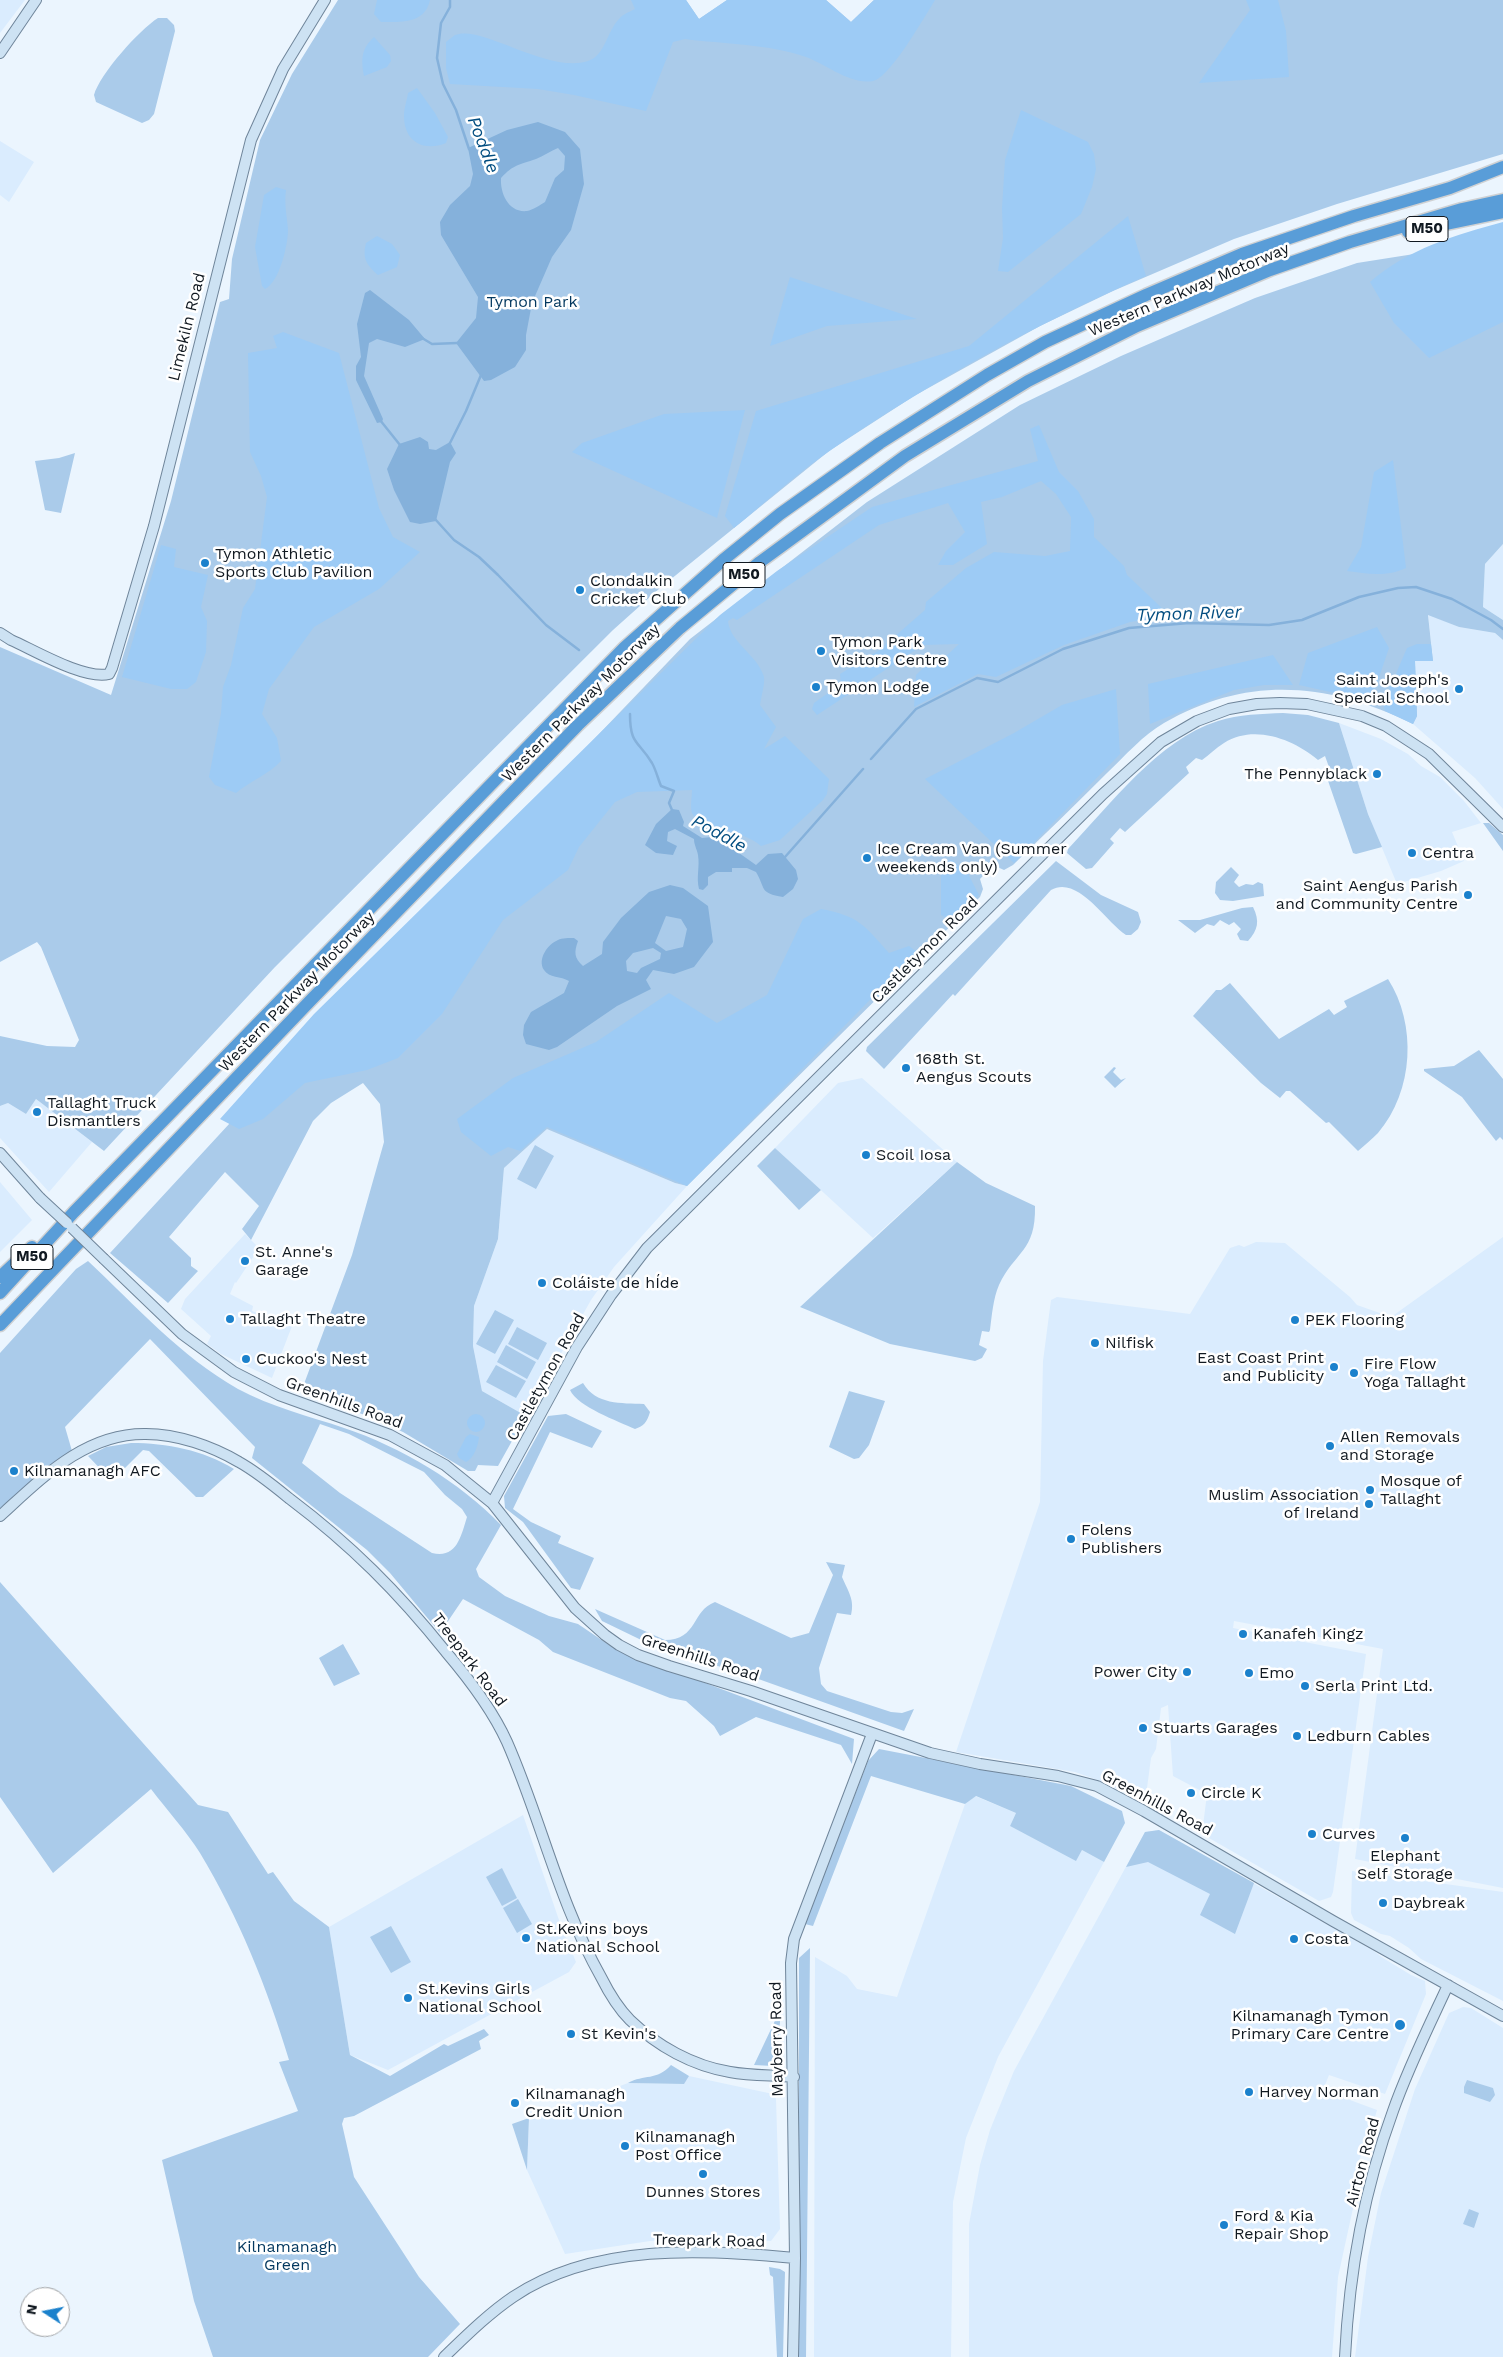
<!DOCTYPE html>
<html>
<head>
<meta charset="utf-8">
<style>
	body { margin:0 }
	#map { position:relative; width:1503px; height:2357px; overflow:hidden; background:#ebf5fe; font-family:"Work Sans",sans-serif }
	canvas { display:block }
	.north { position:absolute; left:20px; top:2287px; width:50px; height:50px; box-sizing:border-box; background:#fff; border:1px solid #a0a3a6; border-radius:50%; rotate:281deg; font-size:14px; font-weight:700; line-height:20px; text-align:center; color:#111921 }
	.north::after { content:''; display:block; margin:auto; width:18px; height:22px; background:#1b81cc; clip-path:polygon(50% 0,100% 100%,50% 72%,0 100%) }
</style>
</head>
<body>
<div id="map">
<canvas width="1503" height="2357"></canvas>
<div class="north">N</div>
</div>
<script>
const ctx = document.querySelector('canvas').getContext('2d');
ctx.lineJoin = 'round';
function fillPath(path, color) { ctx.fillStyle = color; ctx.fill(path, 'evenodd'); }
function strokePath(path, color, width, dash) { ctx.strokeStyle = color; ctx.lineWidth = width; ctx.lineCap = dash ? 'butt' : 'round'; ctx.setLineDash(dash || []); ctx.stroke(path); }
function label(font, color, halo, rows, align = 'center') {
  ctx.font = font + ' "Work Sans",sans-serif'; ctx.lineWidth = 5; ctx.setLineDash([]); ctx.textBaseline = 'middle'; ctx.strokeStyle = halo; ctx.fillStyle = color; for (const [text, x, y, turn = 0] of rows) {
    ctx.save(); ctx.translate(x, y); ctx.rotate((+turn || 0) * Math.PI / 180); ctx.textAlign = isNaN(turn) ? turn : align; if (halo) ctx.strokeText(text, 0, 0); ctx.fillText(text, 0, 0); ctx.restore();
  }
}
fillPath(new Path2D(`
	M0,0H25L0,33Z
	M0,141L34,162L9,202L0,195Z
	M1503,544V620L1483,607L1485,564Z
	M1428,614L1459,627L1495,633L1503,640V809L1475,778L1413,724L1417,716L1415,661L1433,660Z
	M1339,723L1381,739L1408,754L1421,766L1440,777L1464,801L1481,823L1452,832L1464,861L1441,871L1397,884L1368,814Z
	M862,1078L957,1162L873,1238L775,1148L838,1083Z
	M36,1099L92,1142L49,1192L0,1138V1106L8,1103L26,1114Z
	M548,1128L675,1183L687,1186L614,1267L591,1300L526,1416L482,1391L473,1346L474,1306L498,1239L504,1168Z
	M0,1182L32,1220L0,1252Z
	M245,1234L259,1248L236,1283L235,1282L230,1294L253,1306L252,1311L292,1326L272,1378L221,1354L207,1344L211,1336L181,1309L185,1299Z
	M1503,1237V1888L1355,1859L1383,1649L1234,1621L1233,1628L1366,1654L1333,1892L1331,1897L1319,1901L1202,1834L1207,1794L1173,1776L1168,1705L1161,1708L1156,1749L1151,1758L1145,1803L1106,1783L1075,1772L956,1752L1040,1502L1043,1361L1051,1300L1057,1297L1190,1314L1230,1248L1239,1245L1244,1247L1256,1242L1285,1243L1350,1297L1357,1305L1391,1317Z
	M975,1796L1016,1813L1010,1826L1076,1860L1082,1850L1104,1862L998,2057L966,2138L953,2202L951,2357H814L815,1957L847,1976L857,1989L897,1997L965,1804Z
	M523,1815L560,1923L576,1962L569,1972L388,2070L350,2055L329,1927Z
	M1159,1830L1374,1951L1383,1958L1411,1975L1425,1981L1426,1994L1385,2094L1329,2075L1323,2090L1377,2110L1367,2145L1363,2149L1359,2161L1362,2167L1338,2277L1332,2357H969V2224L980,2165L990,2130L1014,2071L1145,1832Z
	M1352,1871L1503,1892V2001L1421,1959L1409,1948L1390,1936L1381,1934L1354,1920L1351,1913Z
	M1463,2007L1471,2008L1503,2028V2357H1355L1368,2257L1381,2193L1415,2089L1449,2013Z
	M689,2076L773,2094L776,2099L780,2229L771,2241L683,2239L650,2241L565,2254L527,2170L529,2120L628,2083L683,2084Z`), '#daecfe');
fillPath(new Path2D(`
	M338,0H686L699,19L727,0H826L851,22L874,0H1503V154L1337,204L1234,239L1113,291L1040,326L914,396L829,451L660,588L613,630L275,967L104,1151L36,1099L26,1114L8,1103L0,1106V1036L47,1046L75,1047L79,1040L41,947L37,942L0,962V647L111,695L171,501L220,302L229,299L232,259L260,140L292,74Z
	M158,18H167L174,25L175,31L154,114L149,120L142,123L96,102L94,95C100,74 139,30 158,18Z
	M1503,240V544L1485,564L1483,607L1503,620V640L1495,633L1459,627L1428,615L1433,661H1415L1417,716L1413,724C1329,682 1247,675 1164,723C1143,735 1125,756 1107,773C1076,804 1044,835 1013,865L1004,870L993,865L980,879L983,889L980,897L687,1186L675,1183L547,1129L504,1168L498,1239L474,1306L473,1346L482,1391L526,1416L498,1466L478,1465L475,1471H468L403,1432L362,1414L301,1392L352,1255L384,1142L380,1104L363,1083L331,1103L313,1121L251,1240L242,1229L259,1206L225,1172L169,1237L191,1258V1266L198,1271L168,1303L110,1253L326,1019L690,639L867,502L1020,405L1121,356L1255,298L1357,263Z
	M75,453L61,513L45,510L35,461L59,458Z
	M1283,713L1308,715L1339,723L1368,814L1382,847L1356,854L1353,853L1326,775V769L1329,767L1325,756L1318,760C1293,739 1254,724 1224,743C1216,748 1209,755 1202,760L1196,758L1186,767L1189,773L1125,832L1120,828L1110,839L1114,843L1092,868L1086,869L1067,853L1068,849C1111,804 1158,740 1218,721C1239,714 1262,714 1283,713Z
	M1483,823H1489L1503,835V851Z
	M1056,861L1101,895L1138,912L1141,922L1138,929L1131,935H1126C1105,921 1078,875 1051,890L955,996L953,994L884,1069L866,1051L867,1047Z
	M1231,867L1239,875L1234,882L1239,887L1246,884L1253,885L1258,882L1263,884L1264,896L1233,901L1220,900L1215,893L1216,882Z
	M1253,907C1260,921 1258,930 1248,941L1240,940L1237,934L1241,929L1234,922L1229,925L1220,920L1214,926L1207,924L1195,933L1178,920H1200L1242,908Z
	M1388,979C1417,1024 1414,1091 1378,1133C1372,1139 1365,1145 1358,1151L1329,1122L1326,1123L1290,1091H1286L1280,1098L1261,1083L1193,1016L1216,990H1221L1230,983L1279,1039L1329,1009L1334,1015L1347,1007L1344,1001Z
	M1479,1050L1503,1079V1140L1500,1137L1496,1141L1462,1097L1424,1071V1069L1454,1066Z
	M1114,1067L1116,1068L1113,1072L1121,1080L1126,1078L1115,1088L1104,1077Z
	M535,1145L554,1156L536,1189L517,1179Z
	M775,1148L821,1190L799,1210L757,1166Z
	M957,1162L986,1183L1035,1206C1036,1252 1015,1251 999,1285C993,1299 992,1315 990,1330L989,1332L982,1331L979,1345L987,1349L982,1358L975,1361L890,1344L800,1307Z
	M88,1261C136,1306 180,1356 238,1389C271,1407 309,1416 344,1428C401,1447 460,1482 501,1525L476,1569L479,1577L505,1596L549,1616L578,1624L615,1649L854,1739L852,1764L841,1745L756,1717L720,1736L714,1726L686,1701L670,1698L553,1652L539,1640L463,1599L440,1633L390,1573L367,1550L252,1458L255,1447L150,1339L65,1427L72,1451L0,1512V1353L76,1269ZM320,1424L349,1434L424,1472L445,1495L462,1509L467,1517C461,1536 457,1559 432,1553L340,1493L302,1463Z
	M495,1310L514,1320L495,1354L476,1344Z
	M517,1327L547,1343L538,1360L508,1344Z
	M506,1345L536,1362L527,1379L497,1362Z
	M496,1365L526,1381L516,1398L486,1382Z
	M583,1383C596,1405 621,1403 644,1404L650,1412C647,1422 644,1426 635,1429C618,1421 578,1407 570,1390Z
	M849,1391L885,1401L869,1445L859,1458L854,1459L829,1447Z
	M566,1414L602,1431L592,1448L550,1432L513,1509L531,1522L561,1536L558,1543L594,1558L580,1590L571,1588L523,1522L505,1508L504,1496L548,1416Z
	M131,1443C167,1443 203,1450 234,1469L203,1497H196L149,1451L143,1450L112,1481L88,1456L106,1447Z
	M826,1562L845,1565L842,1577C848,1591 855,1600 851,1615L837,1613L819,1668L821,1684L827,1691L891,1712L902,1713L914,1709L904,1731L736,1671L666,1652L602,1621L595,1609L665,1640C698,1640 691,1611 715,1602L791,1638L809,1633L833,1575Z
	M0,1582L198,1805L228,1812L268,1874L273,1872L294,1901L329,1927L350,2055L390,2076L444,2044L448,2046L484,2029L489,2035L479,2041L481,2049L354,2116L344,2118L342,2124L354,2177L419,2277L460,2324L428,2357H213L194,2301L162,2160L298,2111L279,2062L289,2060C267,1987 239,1918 200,1853C186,1831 167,1810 151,1789L53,1873L0,1797Z
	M343,1644L360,1674L334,1686L319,1658Z
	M879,1749L1071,1786L1122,1811L1125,1823L1104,1862L1082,1850L1076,1861L1010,1826L1016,1813L976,1796L965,1804L871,1776L813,1926L805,1924L868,1761Z
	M1159,1830L1254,1883L1235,1934L1200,1915L1210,1894L1148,1862L1126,1867L1145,1832Z
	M502,1868L517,1898L502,1906L486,1877Z
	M518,1899L532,1924L517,1933L503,1908Z
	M391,1926L411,1962L391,1973L370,1937Z
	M810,1948L806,2357H799V1958Z
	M781,2008L777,2063L773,2066L754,2065Z
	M671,2065L689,2076L684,2084L628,2083C644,2074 657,2081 671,2065Z
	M1467,2080L1493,2088L1495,2095L1490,2102L1464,2093V2087Z
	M529,2118L527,2170L512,2124Z
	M1469,2209L1479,2213L1474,2228L1463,2224Z
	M769,2267L780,2269L785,2272L783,2357H777L773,2277L770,2275Z`), '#aacbea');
fillPath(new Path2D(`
	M377,0H430C425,24 401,22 381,22L374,14Z
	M631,0H686L699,19L727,0H826L851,22L874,0H935C925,16 890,78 873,81C850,85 826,64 806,57C770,44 723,44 685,39L673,42L646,111L574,95L538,89L450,84L446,68V42C449,40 452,37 455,35C482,24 547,74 588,61C605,56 607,31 619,19C623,14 629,12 635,9Z
	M1246,0H1278L1286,31L1289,77L1199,83L1250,10Z
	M374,37L390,55L391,61L387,67L364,76C361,59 361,49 374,37Z
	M417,88L435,113L448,137L446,143C424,152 404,142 404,116C404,108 407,100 408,93Z
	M1021,110L1088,142L1094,154L1096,169L1092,187L1081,214L1008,272L998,271L1003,238L1002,208L1005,160Z
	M276,187L286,190C284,204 287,216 288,230C288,245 279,283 265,289L262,286L255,247L264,195Z
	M1128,216L1146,276C1036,324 930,382 831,450C797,473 766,502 734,528L725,516L756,411L969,346Z
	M1503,222V322L1429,358L1394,323L1370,282C1408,249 1455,235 1503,222Z
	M377,236L392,244L400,255L397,267L378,275C367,265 362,259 366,243Z
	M790,277L917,319L827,326L770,346Z
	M283,332L339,353L379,508L393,537L420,552L379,589L314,627L269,689L262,714L277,738L281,761C268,775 250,781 236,793L215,785L209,777L221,713L223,687L231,665L243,608L255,589L267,497L261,476L250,452L248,353L277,348L273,336Z
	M745,410L717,518L572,452L582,443L664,414Z
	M1039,425L1059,472L1078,491L1094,519V537L1124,566L1127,575L1165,611V617L1130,622L1064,645L996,677L978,674L914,707L916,675L927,664L944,658L959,644L923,645L817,715L812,709L814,703L841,684L840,674L878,651L925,610L926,602L966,568L994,552L1045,556L1070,551L1071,517L1056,494L1041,481L1002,497L981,502L987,544L953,565H938L946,551L965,532L948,503L879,525L737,620L733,618L728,621C730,643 758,655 764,677C765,684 761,697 760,705L776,727L764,749L785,736L829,779L827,794L823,800L780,840L761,846C745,830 698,829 692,813C690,806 692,797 692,790L637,792L615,802L579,847L568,870L503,920L442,1014L398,1058L367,1070L305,1083L263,1119L239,1129L220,1119L314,1014L720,615L777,571L872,507L1038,461L1030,429Z
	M1393,460L1406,568C1387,577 1368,574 1347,571L1361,547L1374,472Z
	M161,545L176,549L174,567L208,575L201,607L207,621L206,652L196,682L187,689H171L122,677Z
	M1377,627L1389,648L1373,695L1366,700L1299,685L1308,653Z
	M1417,644H1431L1433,661H1415L1417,716L1413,724L1385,711L1383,704L1407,648Z
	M1273,655L1293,685H1264L1234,690L1150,724L1148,684Z
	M1116,689L1120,754L1014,863L925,779L1014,733L1062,705Z
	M952,860L967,872L979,895L951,920L941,915V863Z
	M821,909C859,916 864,925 889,953L909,946L917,952L687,1186L547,1127L520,1151L508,1147L491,1156L461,1132L457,1119L513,1078L596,1042L669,993L717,1023L767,995L803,919Z
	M467 1423a9 9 0 1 1 18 0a9 9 0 1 1-18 0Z
	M470,1434L479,1437C478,1446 474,1458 466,1462L459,1458L457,1454L466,1437Z`), '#9dcbf5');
fillPath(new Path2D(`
	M538,122L565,132L580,149L584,184L571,230L552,257L532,303L526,335V350L515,367L491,380L484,381L456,343L476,318L478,297L441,235L440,222L450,205L470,186L473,174L468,148L507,130ZM558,148L565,156L564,170L555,178L545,202C540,205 533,210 527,211C509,213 500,194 501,178C514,164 519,165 536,159C543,156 551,151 558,148Z
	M370,290L409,320L425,339L405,347L377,339L369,343L364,376L383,419L382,422L377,423L356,380V366L361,357L357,324L365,293Z
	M420,437L428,442L429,449L436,450L450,442L456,453L450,462L436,521L420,524L410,522L394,490L387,469L399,444Z
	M672,809L679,810L684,822L683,826L702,838L712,837L722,841L756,865L768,854L782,853L796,870L798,879L793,889L783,897C759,893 766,889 756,872L747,868H732V872H716L708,877V885L703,890L699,889C696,877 700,867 698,855C697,849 694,845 694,839L675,829L668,832L667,841L677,846L673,855L656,853L645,845L656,824Z
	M670,885L683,888L708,906L713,942L694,967L674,974L653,970L646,980L651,989L617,1006L557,1047L549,1050L526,1044L523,1035L524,1025L531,1012L564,993L569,981C561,976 549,978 544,970C537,959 548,944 558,940C562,938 569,938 574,938L578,941C574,952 574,958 583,966L602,954L603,942L621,918L649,892ZM666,916L681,919L687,929L683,947L666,951L655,943ZM653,948L661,953L660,959L641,968L637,973L627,971L626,961L633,953Z`), '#85b1db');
strokePath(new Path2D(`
	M450,0V7L441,23L437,58L443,84L456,110L469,149
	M422,338L432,344L457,343
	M380,420L400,445
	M449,445L466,411L481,375
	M435,519L454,540L479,557L498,575L546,625L579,650
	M630,714C630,745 638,740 652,763C656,770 658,779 661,786L674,791L669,803L672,810
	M871,759L916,709L977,678L998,682L1063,649L1129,628L1189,623L1269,625L1302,620L1359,597L1398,588L1416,587L1452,599L1491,620L1503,629
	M785,857L863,769`), '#85b1db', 2.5);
const secondary = new Path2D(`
	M0,53L36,0
	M0,633L11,640C34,650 84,680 109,674L112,668L154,526L251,140L283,69L325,0
	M0,1153L40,1198
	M104,1259L182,1334L234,1372L279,1395L390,1435L445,1465L492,1503L575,1608L605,1635L619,1645L638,1655L669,1666L751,1691L930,1753L980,1764L1058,1776L1097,1786L1144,1811L1333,1921L1503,2016
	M492,1503L577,1347L611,1295L647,1248L1103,794L1161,742L1197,721L1229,709L1257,704L1280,703L1307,704L1362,716L1386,726L1429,754L1503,827
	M0,1516C42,1478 85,1433 146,1434C177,1434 212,1446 239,1462C257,1472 274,1486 290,1499C351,1545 398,1592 446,1652C469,1679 492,1709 507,1742C541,1819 559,1903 601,1977C609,1993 617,2007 630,2020C657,2046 693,2066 730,2072C751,2076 773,2075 794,2077
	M444,2357C466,2336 488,2314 513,2297C593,2243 703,2249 795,2258
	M793,2357L795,2258L791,1963L794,1939L872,1734
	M1345,2357C1349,2273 1364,2190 1393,2111C1408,2068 1429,2026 1448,1985`);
const highway = new Path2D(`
	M1408,232L1503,212
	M0,1277L32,1247
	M0,1293L74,1212L625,647L723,560L780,514L880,443L987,375L1045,342L1146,295L1242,254L1354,216L1450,188L1503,167
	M0,1325L310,1001L578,725L680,628L760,562L905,456L1028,381L1137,326L1270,270L1350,242L1462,209L1503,200`);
strokePath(secondary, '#6f859a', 12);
strokePath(highway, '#cfd1d3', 15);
strokePath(secondary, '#cde2f3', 10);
strokePath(highway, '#599dd8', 12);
const secondaryBridge = new Path2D(`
	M40,1198L67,1223
	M72,1228L104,1259`);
strokePath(secondaryBridge, '#6f859a', 12, []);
strokePath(secondaryBridge, '#cde2f3', 10);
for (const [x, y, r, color] of [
	[205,563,5,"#1b81cc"],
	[580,590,5,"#1b81cc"],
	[821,651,5,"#1b81cc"],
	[816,687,5,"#1b81cc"],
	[1459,689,5,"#1b81cc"],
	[1377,774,5,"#1b81cc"],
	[1412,853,5,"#1b81cc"],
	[867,858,5,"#1b81cc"],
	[1468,895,5,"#1b81cc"],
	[906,1068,5,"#1b81cc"],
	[37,1112,5,"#1b81cc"],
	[866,1155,5,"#1b81cc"],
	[245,1261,5,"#1b81cc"],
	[542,1283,5,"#1b81cc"],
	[230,1319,5,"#1b81cc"],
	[1295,1320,5,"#1b81cc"],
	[1095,1343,5,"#1b81cc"],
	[246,1359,5,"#1b81cc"],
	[1334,1367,5,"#1b81cc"],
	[1354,1373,5,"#1b81cc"],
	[1330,1446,5,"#1b81cc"],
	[14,1471,5,"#1b81cc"],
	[1370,1490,5,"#1b81cc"],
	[1369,1504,5,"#1b81cc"],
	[1071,1539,5,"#1b81cc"],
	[1243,1634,5,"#1b81cc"],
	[1187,1672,5,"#1b81cc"],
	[1249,1673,5,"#1b81cc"],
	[1305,1686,5,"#1b81cc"],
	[1143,1728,5,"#1b81cc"],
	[1297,1736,5,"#1b81cc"],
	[1191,1793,5,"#1b81cc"],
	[1312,1834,5,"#1b81cc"],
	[1405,1838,5,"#1b81cc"],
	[1383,1903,5,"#1b81cc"],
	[526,1938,5,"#1b81cc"],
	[1294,1939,5,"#1b81cc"],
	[408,1998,5,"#1b81cc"],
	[1400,2025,6,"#1b81cc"],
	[571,2034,5,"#1b81cc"],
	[1249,2092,5,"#1b81cc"],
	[515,2103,5,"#1b81cc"],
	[625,2146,5,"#1b81cc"],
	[703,2174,5,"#1b81cc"],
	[1224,2225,5,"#1b81cc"]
]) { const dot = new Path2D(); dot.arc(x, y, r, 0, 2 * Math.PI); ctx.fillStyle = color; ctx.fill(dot); strokePath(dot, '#fff', 2); }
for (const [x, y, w] of [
	[1427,229,42],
	[744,575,42],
	[32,1257,42]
]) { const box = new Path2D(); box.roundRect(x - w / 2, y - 12.5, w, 25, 4); ctx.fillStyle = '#fff'; ctx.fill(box); strokePath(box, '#111921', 1); }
label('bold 15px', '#111921', null, [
	["M50",1427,229],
	["M50",744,575],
	["M50",32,1257]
]);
label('16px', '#111921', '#fff', [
	["Western Parkway Motorway",1189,290,-23],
	["Limekiln Road",187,327,-76],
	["Western Parkway Motorway",581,703,-45],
	["Castletymon Road",925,950,-45],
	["Western Parkway Motorway",297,992,-46],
	["Castletymon Road",546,1377,-61],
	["Greenhills Road",344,1403,20],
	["Greenhills Road",700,1658,18],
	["Treepark Road",469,1660,53],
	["Greenhills Road",1157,1803,28],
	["Mayberry Road",777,2039,-91],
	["Airton Road",1363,2162,-75],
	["Treepark Road",709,2241,1]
]);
label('16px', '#03385f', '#fff', [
	["Tymon Park",532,302],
	["Kilnamanagh",287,2247],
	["Green",287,2265]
]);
label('16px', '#111921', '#fff', [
	["Tymon Athletic",215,554],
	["Sports Club Pavilion",215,572],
	["Clondalkin",590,581],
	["Cricket Club",590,599],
	["Tymon Park",831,642],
	["Visitors Centre",831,660],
	["Saint Joseph's",1449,680,"right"],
	["Special School",1449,698,"right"],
	["Tymon Lodge",826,687],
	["The Pennyblack",1367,774,"right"],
	["Ice Cream Van (Summer",877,849],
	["weekends only)",877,867],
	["Centra",1422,853],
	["Saint Aengus Parish",1458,886,"right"],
	["and Community Centre",1458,904,"right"],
	["168th St.",916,1059],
	["Aengus Scouts",916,1077],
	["Tallaght Truck",47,1103],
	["Dismantlers",47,1121],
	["Scoil Iosa",876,1155],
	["St. Anne's",255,1252],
	["Garage",255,1270],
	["Coláiste de hÍde",552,1283],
	["Tallaght Theatre",240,1319],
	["PEK Flooring",1305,1320],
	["Nilfisk",1105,1343],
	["East Coast Print",1324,1358,"right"],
	["and Publicity",1324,1376,"right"],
	["Cuckoo's Nest",256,1359],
	["Fire Flow",1364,1364],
	["Yoga Tallaght",1364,1382],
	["Allen Removals",1340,1437],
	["and Storage",1340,1455],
	["Kilnamanagh AFC",24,1471],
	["Mosque of",1380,1481],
	["Tallaght",1380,1499],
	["Muslim Association",1359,1495,"right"],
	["of Ireland",1359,1513,"right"],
	["Folens",1081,1530],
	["Publishers",1081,1548],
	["Kanafeh Kingz",1253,1634],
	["Power City",1177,1672,"right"],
	["Emo",1259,1673],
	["Serla Print Ltd.",1315,1686],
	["Stuarts Garages",1153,1728],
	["Ledburn Cables",1307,1736],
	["Circle K",1201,1793],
	["Curves",1322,1834],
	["Elephant",1405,1856,"center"],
	["Self Storage",1405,1874,"center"],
	["Daybreak",1393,1903],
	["St.Kevins boys",536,1929],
	["National School",536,1947],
	["Costa",1304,1939],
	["St.Kevins Girls",418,1989],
	["National School",418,2007],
	["Kilnamanagh Tymon",1389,2016,"right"],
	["Primary Care Centre",1389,2034,"right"],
	["St Kevin's",581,2034],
	["Harvey Norman",1259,2092],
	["Kilnamanagh",525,2094],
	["Credit Union",525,2112],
	["Kilnamanagh",635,2137],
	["Post Office",635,2155],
	["Dunnes Stores",703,2192,"center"],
	["Ford & Kia",1234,2216],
	["Repair Shop",1234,2234]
], 'left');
label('italic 18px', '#024d80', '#fff', [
	["Poddle",483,145,69],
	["Tymon River",1189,614,-2],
	["Poddle",719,834,28]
]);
</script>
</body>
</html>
